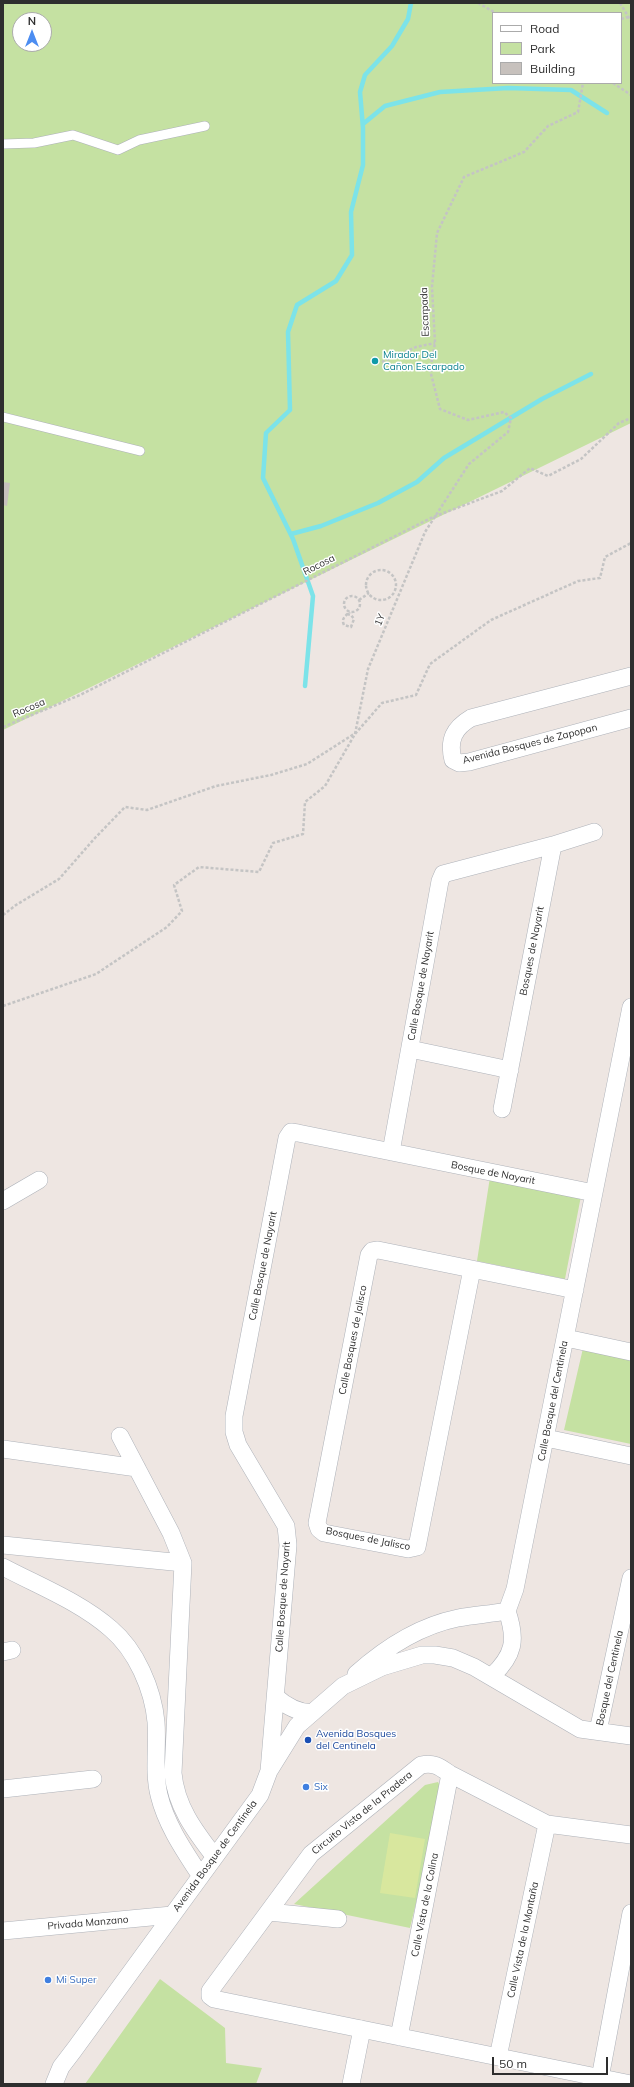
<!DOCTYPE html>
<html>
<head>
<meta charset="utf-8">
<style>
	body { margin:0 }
	#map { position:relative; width:634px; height:2087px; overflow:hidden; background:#eee6e2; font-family:Mulish,sans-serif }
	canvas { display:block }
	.frame { position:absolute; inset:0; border:4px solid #2e2e2e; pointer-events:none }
	.legend { position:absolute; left:492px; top:12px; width:130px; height:72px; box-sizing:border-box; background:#fff; border:1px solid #ababab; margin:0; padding:5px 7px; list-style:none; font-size:12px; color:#2e2e2e }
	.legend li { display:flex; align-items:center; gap:8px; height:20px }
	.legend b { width:20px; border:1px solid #ababab }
	.north { position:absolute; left:12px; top:12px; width:40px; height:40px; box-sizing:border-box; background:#fff; border:1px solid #ababab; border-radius:50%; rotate:0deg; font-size:11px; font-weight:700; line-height:16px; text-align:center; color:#2e2e2e }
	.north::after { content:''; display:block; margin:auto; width:14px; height:18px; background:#4c8df1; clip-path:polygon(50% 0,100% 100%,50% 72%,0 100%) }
	.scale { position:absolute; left:492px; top:2057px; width:116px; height:18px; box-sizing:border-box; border:2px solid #2e2e2e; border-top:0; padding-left:5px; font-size:12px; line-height:14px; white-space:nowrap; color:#2e2e2e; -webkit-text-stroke:3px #fff; paint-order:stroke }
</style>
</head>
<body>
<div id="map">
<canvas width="634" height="2087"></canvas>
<div class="frame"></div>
<ul class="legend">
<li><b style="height:5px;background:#fff"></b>Road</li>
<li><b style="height:11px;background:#c5e1a2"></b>Park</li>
<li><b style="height:11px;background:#c7c1bd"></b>Building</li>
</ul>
<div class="north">N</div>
<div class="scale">50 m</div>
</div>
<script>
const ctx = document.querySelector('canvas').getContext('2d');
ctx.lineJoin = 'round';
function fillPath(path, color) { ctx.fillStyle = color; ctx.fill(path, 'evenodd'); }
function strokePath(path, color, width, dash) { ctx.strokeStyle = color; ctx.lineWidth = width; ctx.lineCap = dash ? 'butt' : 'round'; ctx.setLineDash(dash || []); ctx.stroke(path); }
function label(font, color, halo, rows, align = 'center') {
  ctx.font = font + ' Mulish,sans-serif'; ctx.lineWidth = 3; ctx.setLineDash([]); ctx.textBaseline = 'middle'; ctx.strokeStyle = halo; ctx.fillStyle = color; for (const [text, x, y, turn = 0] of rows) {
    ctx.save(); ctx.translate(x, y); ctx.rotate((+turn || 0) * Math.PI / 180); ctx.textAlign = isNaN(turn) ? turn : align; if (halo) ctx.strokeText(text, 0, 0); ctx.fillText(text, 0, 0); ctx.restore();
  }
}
fillPath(new Path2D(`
	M3,3H631V423L3,730ZM493,13H621V83H493ZM20,20H44V44H20Z
	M490,1177L581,1196L565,1279L477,1261Z
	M584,1344L631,1355V1444L564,1430Z
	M438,1782L443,1791L410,1928L294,1904L425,1785Z
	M160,1979L225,2028L226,2063L262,2068L256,2084H85Z`), '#c5e1a2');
fillPath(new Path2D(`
	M390,1833L425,1839L415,1898L380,1893Z`), '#d8e79e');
strokePath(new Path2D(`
	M363,124L385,106L440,92L508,88L571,90L607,113
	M291,534L321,526L378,503L417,482L444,458L542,399L591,374
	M305,686L313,596L293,539L263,478L266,433L290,410L288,332L297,305L336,281L352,255L351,212L363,165V128L360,92L365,75L392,46L408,19L411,3`), '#7ce3e9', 4.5);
fillPath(new Path2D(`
	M3,482L10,483L7,506L3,505Z`), '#c7c1bd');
const lane = new Path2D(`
	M3,144L34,143L73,135L118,150L139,140L205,126
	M3,417L140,451`);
const street = new Path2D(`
	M631,676L471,718C454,728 448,740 453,760L459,763L469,762L631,718
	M410,1049L510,1070
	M502,1109L553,845
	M391,1152L440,881L443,874L553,845L594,832
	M3,1201L39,1180
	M472,1269L417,1547L408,1549L324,1533L319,1529L317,1523L369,1255L372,1251L378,1250L575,1290
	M566,1338L631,1352
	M120,1436L171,1533L183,1563L173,1773C176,1806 194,1830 214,1856
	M546,1438L631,1456
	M3,1449L137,1468
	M3,1545L183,1563
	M3,1567C39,1586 80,1602 111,1629C136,1650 153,1689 156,1722C158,1746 153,1771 159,1795C166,1824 183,1849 200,1875
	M507,1611L515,1589L631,1007
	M3,1652L12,1650
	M356,1674C385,1648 419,1626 458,1618C474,1615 491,1614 507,1611
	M492,1676C514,1655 517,1640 507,1611
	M276,1697C287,1707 297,1712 311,1713
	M598,1731L631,1578
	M269,1771L288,1545L286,1526L238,1445L234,1432V1416L287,1138L291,1132L298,1133L594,1193
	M3,1789L93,1779
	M631,1835L547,1824L450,1774C440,1767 434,1762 421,1765L311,1854L210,1991V1996L214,1999L631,2084
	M269,1912L338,1919
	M3,1931L172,1915
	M399,2037L450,1774
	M498,2057L547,1824
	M600,2078L631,1913
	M54,2084L61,2067L74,2050L260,1795L269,1771L297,1726L343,1686L382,1667L422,1655H435L453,1658L474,1667L580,1729L631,1736
	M351,2084L362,2029`);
strokePath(lane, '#aeb2b9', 10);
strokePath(street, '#aeb2b9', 18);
strokePath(new Path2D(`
	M478,3L496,13
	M620,3L631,21
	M621,19L631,16
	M613,83L631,95
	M382,362L416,347L435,343
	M366 585a15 15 0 1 1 30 0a15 15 0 1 1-30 0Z
	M344 604a8 8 0 1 1 16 0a8 8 0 1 1-16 0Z
	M359,600L369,593
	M347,614L351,615L354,619L351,627L344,625C341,619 345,616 350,612
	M3,727L80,695L433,517L502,491L530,468L548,476L581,459L619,423L631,418
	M355,734L368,669L425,532L469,464L508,432L511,418L504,412L468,420L440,409L430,370L435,343L432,287L437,233L464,177L524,152L548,126L578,112L583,83
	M3,915L16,905L59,879L95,838L125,807L147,810L216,786L271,775L307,764L354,734
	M3,1006L96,974L167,927L182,911L174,885L199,867L259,872L273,843L303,834L305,802L325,786L355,734L382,703L416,695L430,664L491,620L578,581L600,578L605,557L631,543`), '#c4c4c4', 2.5, [3, 2]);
strokePath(lane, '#fff', 9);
strokePath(street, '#fff', 17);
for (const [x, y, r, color] of [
	[375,361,4,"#0f9aa8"],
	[308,1740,4,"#1a4fb4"],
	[306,1787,4,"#3f7fe0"],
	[48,1980,4,"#3f7fe0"]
]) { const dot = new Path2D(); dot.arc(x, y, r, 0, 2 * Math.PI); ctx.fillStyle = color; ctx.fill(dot); strokePath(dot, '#fff', 1.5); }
label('10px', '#2e2e2e', '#fff', [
	["Escarpada",425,312,-92],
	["Rocosa",319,565,-27],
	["1Y",380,620,-67],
	["Rocosa",29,708,-23],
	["Avenida Bosques de Zapopan",530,744,-14],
	["Bosques de Nayarit",532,951,-79],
	["Calle Bosque de Nayarit",421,986,-80],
	["Bosque de Nayarit",493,1173,11],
	["Calle Bosque de Nayarit",263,1266,-79],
	["Calle Bosques de Jalisco",353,1340,-79],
	["Calle Bosque del Centinela",553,1401,-79],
	["Bosques de Jalisco",368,1539,11],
	["Calle Bosque de Nayarit",283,1597,-86],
	["Bosque del Centinela",610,1678,-78],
	["Circuito Vista de la Pradera",362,1813,-39],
	["Avenida Bosque de Centinela",215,1856,-54],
	["Calle Vista de la Colina",425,1905,-79],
	["Privada Manzano",88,1923,-5],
	["Calle Vista de la Montaña",523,1940,-78]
]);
label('10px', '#0d838f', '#fff', [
	["Mirador Del",383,355],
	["Cañon Escarpado",383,367]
], 'left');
label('10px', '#164399', '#fff', [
	["Avenida Bosques",316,1734],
	["del Centinela",316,1746]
], 'left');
label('10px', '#366cbe', '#fff', [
	["Six",314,1787],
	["Mi Super",56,1980]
], 'left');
</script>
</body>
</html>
